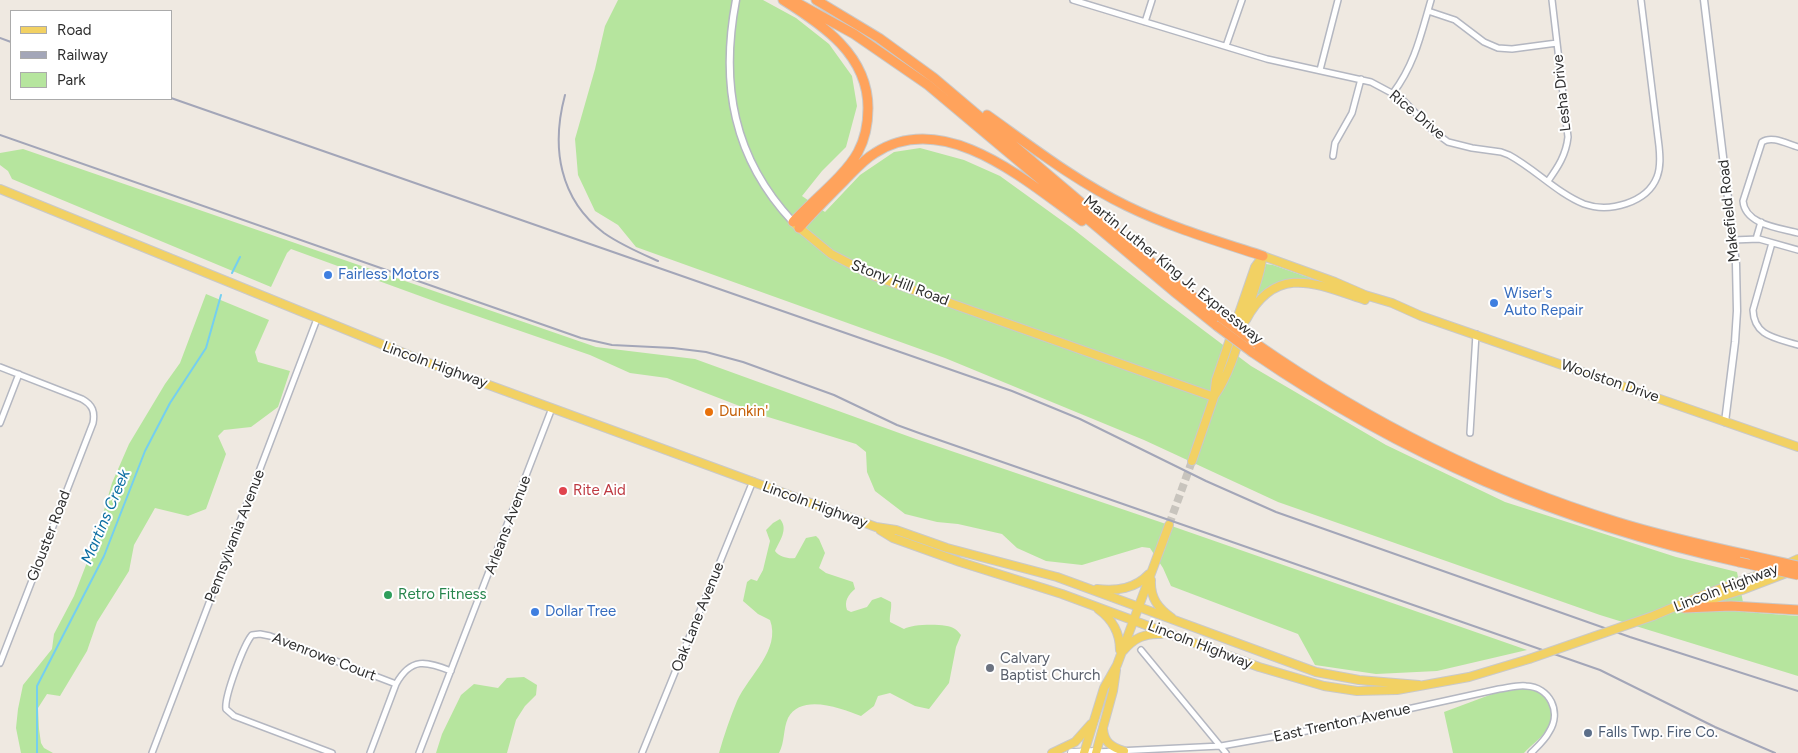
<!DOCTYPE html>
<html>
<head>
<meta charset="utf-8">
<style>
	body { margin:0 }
	#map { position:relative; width:1798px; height:753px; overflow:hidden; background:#efe9e1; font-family:Figtree,sans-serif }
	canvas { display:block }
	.legend { position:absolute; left:10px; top:10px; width:162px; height:90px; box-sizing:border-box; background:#fff; border:1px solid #ababab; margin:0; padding:6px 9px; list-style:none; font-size:15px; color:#2e2e2e }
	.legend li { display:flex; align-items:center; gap:10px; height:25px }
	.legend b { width:25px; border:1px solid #ababab }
</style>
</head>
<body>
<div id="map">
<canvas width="1798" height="753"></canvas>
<ul class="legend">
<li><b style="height:6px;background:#f2d163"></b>Road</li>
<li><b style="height:6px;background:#a3a6b8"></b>Railway</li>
<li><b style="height:14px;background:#b6e59e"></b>Park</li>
</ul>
</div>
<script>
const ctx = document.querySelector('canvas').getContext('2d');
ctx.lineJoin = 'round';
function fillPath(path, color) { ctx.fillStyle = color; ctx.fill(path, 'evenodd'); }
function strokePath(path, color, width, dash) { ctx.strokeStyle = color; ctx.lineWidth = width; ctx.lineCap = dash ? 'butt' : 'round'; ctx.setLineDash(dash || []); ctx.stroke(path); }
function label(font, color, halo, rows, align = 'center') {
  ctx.font = font + ' Figtree,sans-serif'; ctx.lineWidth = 4; ctx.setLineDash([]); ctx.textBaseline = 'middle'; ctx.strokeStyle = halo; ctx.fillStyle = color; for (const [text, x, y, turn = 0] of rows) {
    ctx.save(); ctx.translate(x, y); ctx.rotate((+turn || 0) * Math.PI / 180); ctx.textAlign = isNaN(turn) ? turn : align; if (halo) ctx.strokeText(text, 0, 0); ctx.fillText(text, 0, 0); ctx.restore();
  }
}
fillPath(new Path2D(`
	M618,0H763L796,18L829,44L852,76L857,106L846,147L822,171L802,196L825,212L860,175L894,152L920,148L964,160L1000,176L1072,228L1162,299L1251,366L1386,445L1505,502L1676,557L1737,572L1745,612L1798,616V676L1600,615L1278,502L1144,440L945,358L636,247L618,225L595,211L578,175L575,139L595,69L605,26Z
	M23,149L596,347L695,359L913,438L1163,523L1527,650L1437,671L1376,674L1315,665L1298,634L1171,586L1163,568L1150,548L1142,547L1082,565L1046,561L1017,548L1002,534L958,524L937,522L905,514L875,491L867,472L866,452L856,444L768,417L667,378L630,373L590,355L442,304L291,249L287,253L271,287L12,179L8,171L0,165V153Z
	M1266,264L1273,265L1310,278L1309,280C1292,278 1274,285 1260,295L1257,293Z
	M206,294L269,320L255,352L258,362L290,371L278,407L251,427L224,430L218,436L226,454L206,509L188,516L155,508L134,545L129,571L97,622L87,651L60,696L47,694L38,708L39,729L41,743L44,748L53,753H21L16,728L18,709L23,685L52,649L54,634L74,596L86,565L98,531L112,483L129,444L165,384L180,363Z
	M780,519C789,529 779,542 775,551C779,557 789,559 795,558L806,538L816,536L819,539L825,553L819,568L826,573L853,582L855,589C848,595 844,601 847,610L851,612L867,607L872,600L881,597L891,602C892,609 889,615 890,622L904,629C912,624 947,623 955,629C958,631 959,633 961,635L956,647L949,683L929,709L915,706L890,693L878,696L874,706L861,716C841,708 801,693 788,718C783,729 785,742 779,753H719C724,735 730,718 737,701C749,675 781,650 770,620L758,614L743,601L747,582L751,579L757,581L763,570L770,541L766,530L773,523Z
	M524,677L537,685L536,695L525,706L516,720L507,753H436L442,734L461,695L474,684L498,688L507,678Z
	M1523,688C1544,690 1561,706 1548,728C1543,737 1531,745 1524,753H1453L1444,712L1495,693Z`), '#b6e59e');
strokePath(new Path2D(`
	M232,273L240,257
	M37,753V686L104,556L145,451L170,403L206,348L221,295`), '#75cff0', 2);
strokePath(new Path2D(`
	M1169,525L1192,461`), '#c8c4bd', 8, [8, 4]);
const minor = new Path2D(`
	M1073,0L1267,59L1371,82L1401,98L1433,131L1448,142L1472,148L1501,152L1509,155C1535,169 1557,193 1584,204C1609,213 1647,203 1657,177C1661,167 1660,156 1659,146L1641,0
	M1428,11L1455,20L1484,42L1498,48L1512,49L1557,43
	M1145,22L1152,0
	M1226,46L1242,0
	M1320,70L1338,0
	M1393,93C1415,64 1421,34 1431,0
	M1798,147C1787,144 1772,135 1762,142L1743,201C1745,225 1780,228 1798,233
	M1333,156L1335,143L1352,113L1361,79
	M1548,181C1558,167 1566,155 1568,137L1552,0
	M1756,239L1761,222
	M1733,240L1759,239L1798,250
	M1772,243L1753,310C1754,337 1777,338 1798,345
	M0,367L82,399C93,405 95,412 93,423L0,663
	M0,423L19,374
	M1470,433L1476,334
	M1141,650L1226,753
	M396,684C411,657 426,661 451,671
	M1096,752L1221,746L1312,730L1499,689C1508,688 1517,685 1526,686C1550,687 1562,712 1549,732C1545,740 1537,747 1531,753
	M152,753L317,319
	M332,753L234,716L226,709C224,697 244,644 252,635L260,634L270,636L396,684L370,753
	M419,753L552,408
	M642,753L753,481`);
const tertiary = new Path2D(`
	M736,0C720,84 733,158 793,222
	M1704,0L1736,264L1737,311L1735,342L1725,422`);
const secondary = new Path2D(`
	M1072,753L1096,752`);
const primary = new Path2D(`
	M0,189L418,359L876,527L896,530L947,548L1057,577L1316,672L1359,680L1419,685
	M796,225L831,254L874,276L1214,397
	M1263,256L1335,282L1365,295L1392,303L1421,316L1798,447
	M1246,320C1276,263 1317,284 1365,300
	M1215,395C1233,369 1240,334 1250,304C1254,288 1261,274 1262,258
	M1192,461L1214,397L1216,380L1255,267L1263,256
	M880,530L893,538L960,562L1062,594L1259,667L1324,686L1357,691L1397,690L1469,677L1529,659
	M1785,565L1798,559
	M1151,580C1150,598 1158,608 1172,618
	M1097,589C1117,591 1135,589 1149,574
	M1694,605L1742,590L1789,572
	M1098,609C1112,619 1120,632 1120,650
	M1653,616L1703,595L1775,569
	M1123,651C1134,638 1145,633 1161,634
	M1103,729C1104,742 1111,747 1124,751
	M1052,753L1075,742L1091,724
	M1084,753L1104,688L1117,665L1169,525
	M1096,753L1113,691L1116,670`);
const motorway = new Path2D(`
	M783,0C823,25 868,55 868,108C868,123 865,139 858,152C845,176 812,201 793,222
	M792,0L854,34L928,85L1177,294L1217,326
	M816,0L879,38L934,78L1182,288L1220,317
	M987,115C1032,147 1077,182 1127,206C1170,227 1217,241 1263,256
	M799,228C813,212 829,196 844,181C854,171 863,160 875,153C945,108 1027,182 1082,221
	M1255,343C1367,421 1487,482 1617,522C1662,536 1707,546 1753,556
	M1252,352C1405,457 1558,522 1739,562
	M1684,608L1731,606L1798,610`);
strokePath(minor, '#b4b7c1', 8);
strokePath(tertiary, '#b4b7c1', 9);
strokePath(secondary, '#b4b7c1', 10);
strokePath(primary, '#c9c9c9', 10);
strokePath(motorway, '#c9c9c9', 11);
strokePath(minor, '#fff', 5);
strokePath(tertiary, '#fff', 6);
strokePath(secondary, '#fff', 8);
strokePath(primary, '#f2d163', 8);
strokePath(motorway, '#ffa35c', 9);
strokePath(new Path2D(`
	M0,38L11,42
	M565,95C551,147 559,199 604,233C621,245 640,253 658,261
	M171,98L1012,391L1080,419L1206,481L1276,512L1630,637L1798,691
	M0,135L581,338L612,345L673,348L706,352L743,362L834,395L897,425L919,433L1600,670L1715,727L1775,753`), '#a3a6b8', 2);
const primaryBridge = new Path2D(`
	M1529,659L1653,616`);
const motorwayBridge = new Path2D(`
	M1220,317L1255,343
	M1217,326L1252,352
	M1753,556L1798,566
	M1739,562L1798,575`);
strokePath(primaryBridge, '#c9c9c9', 10, []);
strokePath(motorwayBridge, '#c9c9c9', 11, []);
strokePath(primaryBridge, '#f2d163', 8);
strokePath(motorwayBridge, '#ffa35c', 9);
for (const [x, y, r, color] of [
	[328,275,5,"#3f7fe0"],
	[1494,303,5,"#3f7fe0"],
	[709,412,5,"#e8710a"],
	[563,491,5,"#e0444e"],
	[388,595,5,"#2e9e5b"],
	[535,612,5,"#3f7fe0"],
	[990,668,5,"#6b7280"],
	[1588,733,5,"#5c6f8a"]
]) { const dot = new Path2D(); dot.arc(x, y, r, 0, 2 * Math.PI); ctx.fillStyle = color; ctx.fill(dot); strokePath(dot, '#fff', 2); }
label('15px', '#2e2e2e', '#fff', [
	["Lesha Drive",1562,93,-96],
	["Rice Drive",1417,115,40],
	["Makefield Road",1729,211,-96],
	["Martin Luther King Jr. Expressway",1173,270,39],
	["Stony Hill Road",900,283,21],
	["Lincoln Highway",435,365,20],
	["Woolston Drive",1610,381,19],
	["Lincoln Highway",815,505,20],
	["Arleans Avenue",508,525,-69],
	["Glouster Road",49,536,-69],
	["Pennsylvania Avenue",235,536,-69],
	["Lincoln Highway",1726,588,-21],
	["Oak Lane Avenue",698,617,-68],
	["Lincoln Highway",1200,645,21],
	["Avenrowe Court",324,657,21],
	["East Trenton Avenue",1342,723,-12]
]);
label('15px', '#366cbe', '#fff', [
	["Fairless Motors",338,275],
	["Wiser's",1504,294],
	["Auto Repair",1504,311],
	["Dollar Tree",545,612]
], 'left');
label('15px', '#c56008', '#fff', [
	["Dunkin'",719,412]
], 'left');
label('15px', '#be3a42', '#fff', [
	["Rite Aid",573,491]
], 'left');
label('15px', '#27864d', '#fff', [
	["Retro Fitness",398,595]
], 'left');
label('15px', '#5b616d', '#fff', [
	["Calvary",1000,659],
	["Baptist Church",1000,676]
], 'left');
label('15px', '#4e5e75', '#fff', [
	["Falls Twp. Fire Co.",1598,733]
], 'left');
label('italic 16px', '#0d6fa3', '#fff', [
	["Martins Creek",106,517,-67]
]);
</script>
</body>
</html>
